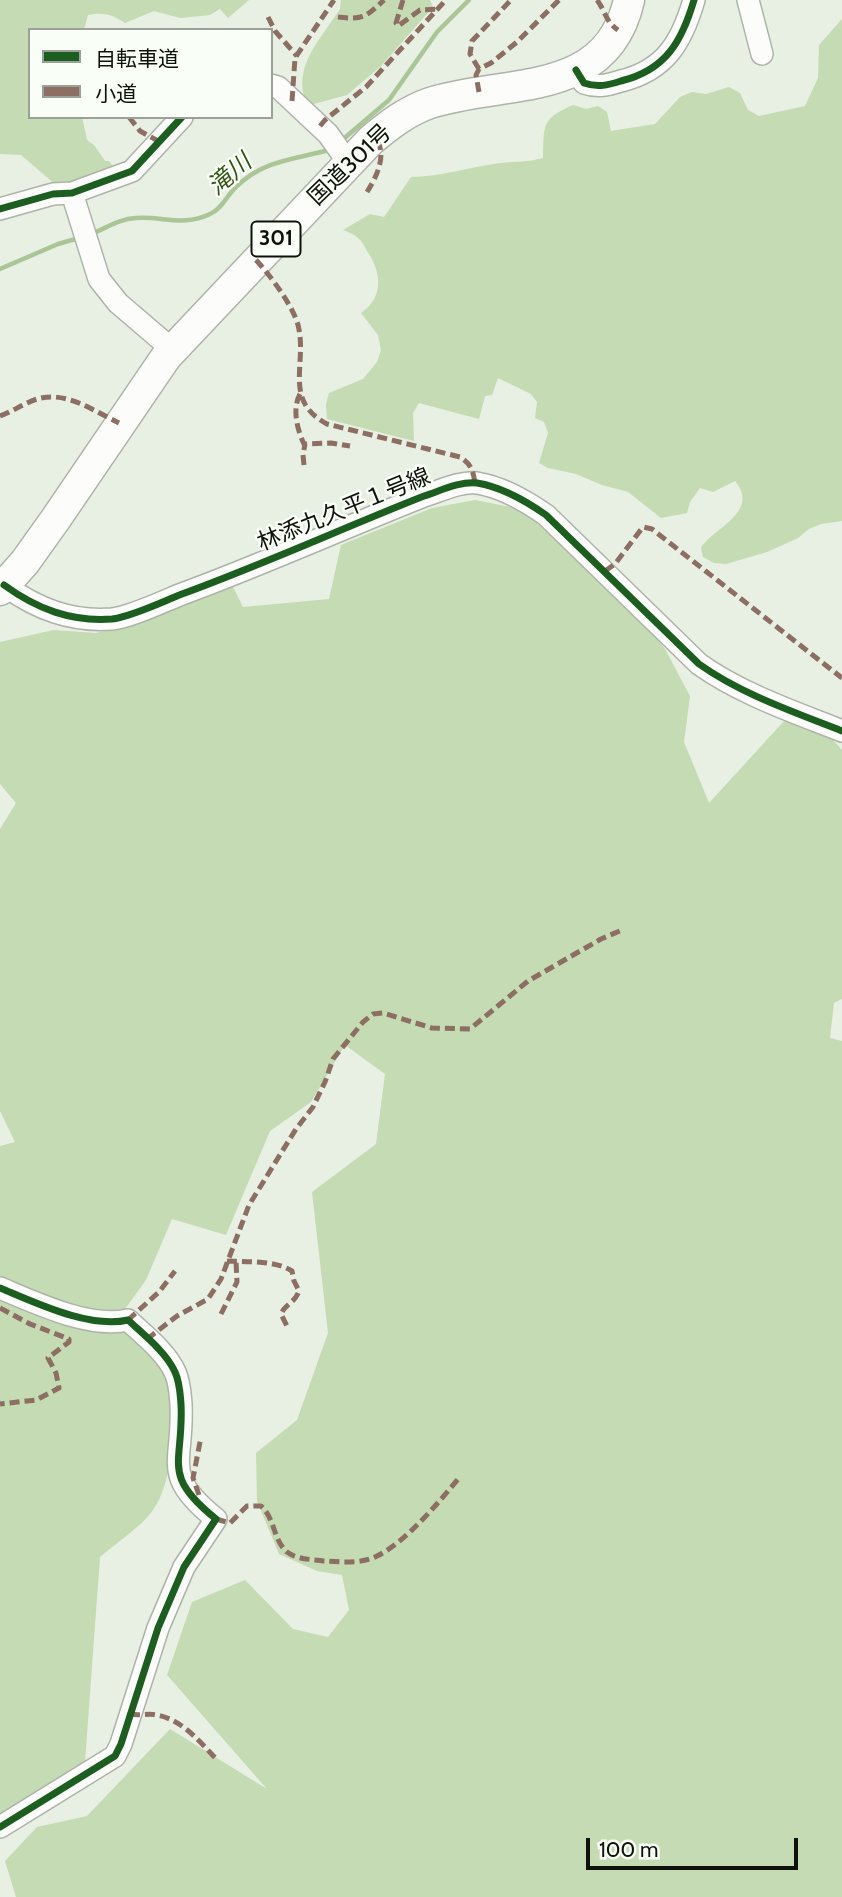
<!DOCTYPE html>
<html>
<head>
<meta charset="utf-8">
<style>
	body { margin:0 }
	#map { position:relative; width:842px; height:1897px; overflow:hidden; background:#e8efe3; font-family:Cabin,"Noto Sans JP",sans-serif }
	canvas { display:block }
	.legend { position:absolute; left:28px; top:28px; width:245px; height:91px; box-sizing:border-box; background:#f9fef6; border:2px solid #9ba098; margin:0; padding:9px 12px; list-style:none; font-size:21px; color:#0e120b }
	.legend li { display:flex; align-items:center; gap:14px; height:35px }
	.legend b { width:35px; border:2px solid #9ba098 }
	.scale { position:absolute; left:586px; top:1838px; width:212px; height:32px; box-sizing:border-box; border:4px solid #0e120b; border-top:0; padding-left:9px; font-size:21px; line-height:24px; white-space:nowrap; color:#0e120b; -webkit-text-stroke:5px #f9fef6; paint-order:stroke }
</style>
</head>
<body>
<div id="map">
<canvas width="842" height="1897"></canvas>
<ul class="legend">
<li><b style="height:9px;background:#1b5e20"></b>自転車道</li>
<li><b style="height:9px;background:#8d6e63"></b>小道</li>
</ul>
<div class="scale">100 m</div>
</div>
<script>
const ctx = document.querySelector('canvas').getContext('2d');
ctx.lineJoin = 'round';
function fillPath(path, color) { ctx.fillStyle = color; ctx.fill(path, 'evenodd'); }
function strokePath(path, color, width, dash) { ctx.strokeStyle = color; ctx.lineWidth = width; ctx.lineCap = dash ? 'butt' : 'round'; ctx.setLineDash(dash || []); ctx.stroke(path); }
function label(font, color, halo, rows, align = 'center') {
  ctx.font = font + ' Cabin,"Noto Sans JP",sans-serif'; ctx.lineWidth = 5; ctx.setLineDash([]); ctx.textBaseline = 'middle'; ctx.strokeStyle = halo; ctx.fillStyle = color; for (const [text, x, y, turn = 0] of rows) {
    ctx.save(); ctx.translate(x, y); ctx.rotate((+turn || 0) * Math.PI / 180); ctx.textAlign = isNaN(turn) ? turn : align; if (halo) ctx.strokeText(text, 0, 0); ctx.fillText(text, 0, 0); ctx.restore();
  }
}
fillPath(new Path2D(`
	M0,0H249L228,18L220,9L210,15L180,18L154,11L125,23C112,14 103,12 88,15L84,30H30V117H82L87,140L94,145L105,161H109L114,168L96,180L56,185L21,155L0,154Z
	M341,0H430L433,7L381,66L347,95L310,105L306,103C292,66 321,39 340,9Z
	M842,19V521L821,524L809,529L798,538L767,552L726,564L714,563L703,557L701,548C713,528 761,512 735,481L713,492L700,488L690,502L687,513L661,518L628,492L602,485L576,474L548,468L539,463L548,433L544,422L535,418L537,402L531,394L498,378L492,395L485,396L479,419L419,403L413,413L414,441L327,419L326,404L329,393L363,379L377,362L381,350L378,335L361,313C384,297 382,273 367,251C365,247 362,241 358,238C354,234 348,232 343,230L370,214L384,217L411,177C439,177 466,168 494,164C511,161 526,163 543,158C544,125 541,119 573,105L586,109L598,106L607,112L611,131L655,124L680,97L692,92L706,94L729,87L740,93L748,110L759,116L805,106L818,78L819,45Z
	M475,500L520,509L626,599L665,649L690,696L684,742L709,803L785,720L833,740L842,750V999L834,1003L830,1038L842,1041V1897H16L5,1861L37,1827L87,1816L170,1729L267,1789L167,1675L192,1602L245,1580L293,1629L328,1637L349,1610L342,1575L317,1571L279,1554L257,1501L256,1453L297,1420L328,1333L312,1192L376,1144L385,1074L345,1045L311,1102L270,1131L226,1235L172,1219L146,1280L122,1313C135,1328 155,1345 164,1363C181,1395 175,1481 153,1510C143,1525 114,1545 100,1557L85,1762L0,1818V1146L15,1142L0,1111V829L16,803L0,784V642L54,630L96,633L144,622L232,585L243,607L329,599L341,545L432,508Z`), '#c4dbb3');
strokePath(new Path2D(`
	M341,141L389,100L437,32L469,0
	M91,234C107,228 118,219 136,218C163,216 183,227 210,214C222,209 227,195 236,187C263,161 290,160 325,151L331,148
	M0,269L58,244L79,238`), '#aac596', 4.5);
const minor = new Path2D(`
	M748,0L762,54
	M576,70L584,83C598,88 608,85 621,81C666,70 682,41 694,0
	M271,85L278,87L328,134L348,162
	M72,193L99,279L118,303L173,350
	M0,209L53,194L72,193L132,171L182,117
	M4,585C37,609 71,622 112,619C131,617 164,601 182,594C264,564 343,528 424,496C440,491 460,481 477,483C502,487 526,501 546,515L699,664C741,694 794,712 842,731
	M0,1288C36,1303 90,1329 128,1320C144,1335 166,1352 175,1372C180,1383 180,1393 181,1404C184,1464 160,1474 216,1519L184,1567L158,1628L121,1744L115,1756L0,1827`);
const highway = new Path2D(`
	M0,590L25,562L55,520L166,357L371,140C389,125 407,111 430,103C503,79 607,100 629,0`);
strokePath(minor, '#aeb3aa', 24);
strokePath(highway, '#aeb3aa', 33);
strokePath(minor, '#fcfdfb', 21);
strokePath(highway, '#fcfdfb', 30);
strokePath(new Path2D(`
	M403,0L396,23L398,26L420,10L438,9
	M597,0C606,12 605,21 618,30
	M268,17L275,31L297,56
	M338,17C363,20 366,17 384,0
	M479,69L470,54L472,41L511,0
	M479,92L476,75L479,69L491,63L517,42L559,0
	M292,101L295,58L334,0
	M129,117L140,131L160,142
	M320,126L325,120L366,87L444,2
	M367,192C377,176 388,154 375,136
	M256,260C270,275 293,306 298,325C308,364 282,400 327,424L460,457C471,464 473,470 475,483
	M300,394C292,409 297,429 304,444L331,443L350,446
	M0,416C14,411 27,401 41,398C68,392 96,412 119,423
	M304,465L303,455L305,444
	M605,571L615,564L643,527L652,529L842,678
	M227,1261C248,1262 274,1260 292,1271L294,1281L299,1291C295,1303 285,1304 281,1314L288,1328
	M0,1308L30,1324L69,1339V1342L48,1358L56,1373L59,1388L36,1400L0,1404
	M221,1314L237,1282L236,1261
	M128,1320L159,1292L175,1271
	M147,1339L177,1316L208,1299L221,1279L249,1205L296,1129L313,1107L325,1082L333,1059L363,1022L373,1014L383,1013L432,1028L470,1029L528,981L601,939L622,930
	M199,1495L193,1478L201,1437
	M216,1519L230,1523L247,1506H261C275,1518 273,1540 287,1552C298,1560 311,1559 324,1561C340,1562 362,1564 377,1556C406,1542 438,1503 459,1478
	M130,1714C139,1716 148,1713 157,1715C183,1720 201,1743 218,1761`), '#8d6e63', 5, [10, 5]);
strokePath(new Path2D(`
	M576,70L584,83C598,88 608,85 621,81C666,70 682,41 694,0
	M0,209L53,194L72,193L132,171L182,117
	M4,585C37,609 71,622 112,619C131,617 164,601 182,594C264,564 343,528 424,496C440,491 460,481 477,483C502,487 526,501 546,515L699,664C741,694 794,712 842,731
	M0,1288C36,1303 90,1329 128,1320C144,1335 166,1352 175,1372C180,1383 180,1393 181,1404C184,1464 160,1474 216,1519L184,1567L158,1628L121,1744L115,1756L0,1827`), '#1b5e20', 7);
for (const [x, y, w] of [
	[276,239,49]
]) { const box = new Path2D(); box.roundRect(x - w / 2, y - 17.5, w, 35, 5); ctx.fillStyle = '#f9fef6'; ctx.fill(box); strokePath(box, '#0e120b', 2); }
label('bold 21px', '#0e120b', null, [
	["301",276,239]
]);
label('23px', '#0e120b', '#f9fef6', [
	["国道301号",350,165,-44],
	["林添九久平１号線",344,510,-22]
]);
label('italic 24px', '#335413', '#f9fef6', [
	["滝川",230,175,-41]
]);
</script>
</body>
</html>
